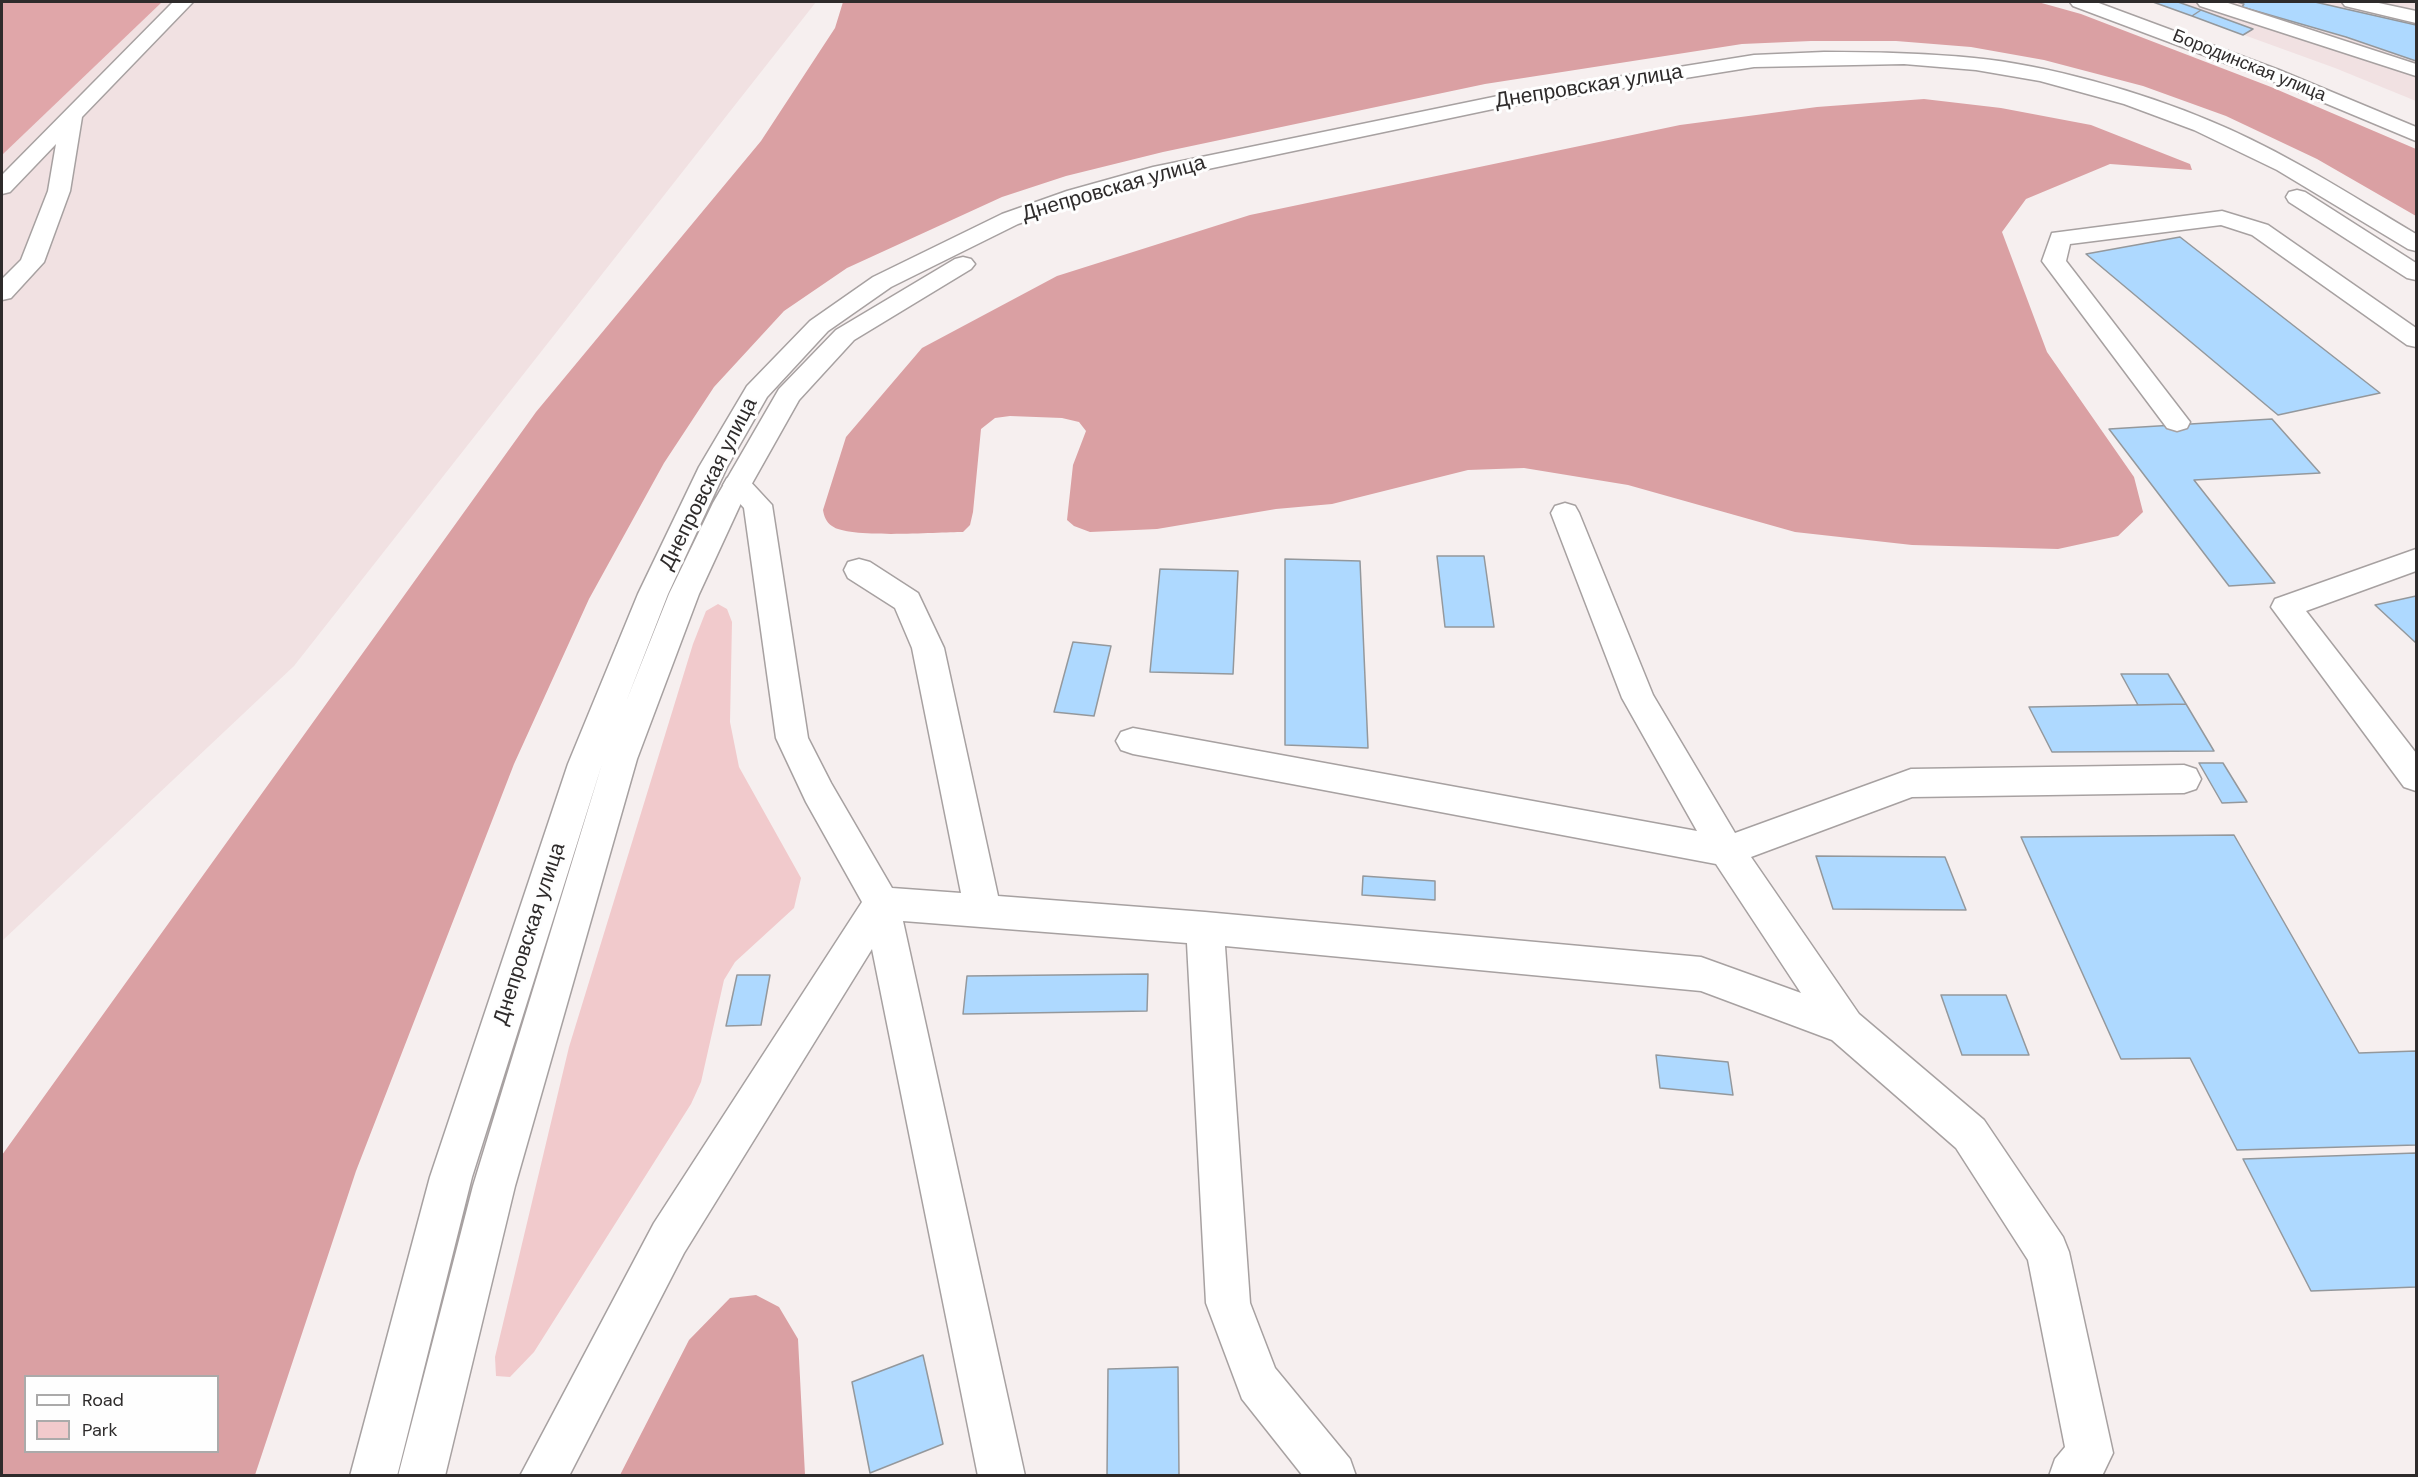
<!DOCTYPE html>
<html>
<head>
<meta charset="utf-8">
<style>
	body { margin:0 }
	#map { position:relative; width:2418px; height:1477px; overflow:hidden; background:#f6efef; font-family:"DM Sans",sans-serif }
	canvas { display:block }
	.frame { position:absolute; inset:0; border:3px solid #2e2b2b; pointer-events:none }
	.legend { position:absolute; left:24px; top:1375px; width:195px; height:78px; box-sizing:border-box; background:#fefefe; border:2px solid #abaaaa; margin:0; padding:8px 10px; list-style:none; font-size:18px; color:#2e2b2b }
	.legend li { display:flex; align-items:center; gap:12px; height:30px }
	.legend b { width:30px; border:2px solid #abaaaa }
</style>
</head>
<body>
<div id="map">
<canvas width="2418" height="1477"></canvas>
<div class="frame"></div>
<ul class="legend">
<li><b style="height:8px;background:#fff"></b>Road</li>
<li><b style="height:16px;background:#f1cacc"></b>Park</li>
</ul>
</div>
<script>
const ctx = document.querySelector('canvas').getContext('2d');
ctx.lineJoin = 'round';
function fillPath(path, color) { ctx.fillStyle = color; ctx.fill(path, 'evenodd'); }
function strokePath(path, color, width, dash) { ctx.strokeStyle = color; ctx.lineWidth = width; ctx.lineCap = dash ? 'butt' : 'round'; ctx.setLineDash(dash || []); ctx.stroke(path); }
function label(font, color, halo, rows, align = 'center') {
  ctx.font = font + ' "DM Sans",sans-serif'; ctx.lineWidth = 6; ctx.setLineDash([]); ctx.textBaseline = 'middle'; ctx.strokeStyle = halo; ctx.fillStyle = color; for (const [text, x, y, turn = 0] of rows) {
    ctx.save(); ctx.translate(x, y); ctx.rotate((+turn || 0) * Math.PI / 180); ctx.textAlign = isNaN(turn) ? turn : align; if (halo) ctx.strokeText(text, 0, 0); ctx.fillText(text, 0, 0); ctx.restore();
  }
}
fillPath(new Path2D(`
	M2,2H816L294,666L2,941Z
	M2153,2H2416V101L2335,68Z`), '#f1e1e2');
fillPath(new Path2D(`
	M718,604L727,609L732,622L730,722L739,767L801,878L794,908L735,962L724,980L701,1082L691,1104L534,1352L510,1377L496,1376L495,1357L569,1047L693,644L706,611Z`), '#f1cacc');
fillPath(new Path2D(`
	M843,2H2038L2081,14L2271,87L2416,149V216L2317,159L2226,116L2143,86L2044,60L1971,47L1896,41H1811L1742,44L1485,84L1163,152L1066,176L1002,197L847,268L784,311L714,387L664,463L589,599L514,764L356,1171L255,1475H2V1155L536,412L761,141L835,28ZM26,1376H218V1452H26Z
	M1924,99L2001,108L2091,125L2190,164L2192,170L2110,164L2026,199L2002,232L2047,352L2134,477L2143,512L2118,536L2058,549L1912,545L1795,532L1628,485L1524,468L1468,470L1332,504L1276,509L1157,529L1090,532L1074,526L1067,520L1073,465L1086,431L1079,422L1062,418L1010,416L995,418L981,429L973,512L970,525L963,532C938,532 848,539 832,526C826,522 824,516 823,510L846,437L922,348L1057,276L1250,215L1680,125L1817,107Z
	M756,1295L779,1307L798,1339L805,1475H620L689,1340L730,1298Z`), '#daa0a3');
fillPath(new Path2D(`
	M2,2H162L2,155Z`), '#e0a6a9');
const building = new Path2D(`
	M2153,2H2178L2201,10L2192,16Z
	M2237,2H2315L2416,25V61L2346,37L2242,7L2244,4Z
	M2201,10L2253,29L2243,35L2192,16Z
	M2180,237L2380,393L2278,415L2086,254Z
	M2272,419L2320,473L2194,480L2275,583L2229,586L2109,429Z
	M1437,556H1484L1494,627H1445Z
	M1285,559L1360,561L1368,748L1285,745Z
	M1160,569L1238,571L1233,674L1150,672Z
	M2416,596V643L2375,605Z
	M1073,642L1111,646L1094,716L1054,712Z
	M2121,674H2168L2186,704L2138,705Z
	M2186,704L2214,751L2052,752L2029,707Z
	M2199,763H2223L2247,802L2222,803Z
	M2234,835L2359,1053L2416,1051V1145L2237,1150L2190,1058L2121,1059L2021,837Z
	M1816,856L1945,857L1966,910L1833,909Z
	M1363,876L1435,881V900L1362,895Z
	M1148,974L1147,1011L963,1014L967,976Z
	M737,975H770L761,1025L726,1026Z
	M1941,995H2006L2029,1055H1962Z
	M1656,1055L1728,1062L1733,1095L1660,1088Z
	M2416,1153V1287L2311,1291L2243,1159Z
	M923,1355L943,1444L870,1473L852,1382Z
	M1178,1367L1179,1476H1107L1108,1369Z`);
fillPath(building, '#aed9ff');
strokePath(building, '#94989c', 1.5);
const minor = new Path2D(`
	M173,2H193L82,117L70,191L44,262L11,298L2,300V279L21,260L48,191L56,144L10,192L2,194V175Z
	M2197,2H2225L2416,64V76L2200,6Z
	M2342,2H2374L2416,11V23L2345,6Z
	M2222,211L2268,225L2416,328V347L2407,345L2252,235L2221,225L2070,244L2066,261L2190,422L2187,428L2177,431L2167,428L2042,261L2052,233Z
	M737,475L747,478L772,505L808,738L831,783L892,888L961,893L912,648L895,608L848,578L844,570L848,562L859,559L870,562L918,593L944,648L998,896L1205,912L1701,957L1801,993L1716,864L1133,754L1121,750L1116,741L1121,732L1133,728L1697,831L1622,698L1551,513L1555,506L1565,503L1575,506L1579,513L1653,695L1735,833L1911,769L2184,765L2196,769L2201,779L2196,789L2184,793L1912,797L1751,857L1859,1014L1984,1120L2063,1237L2069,1252L2113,1453L2102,1476H2049L2055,1459L2065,1447L2028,1260L1956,1148L1832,1040L1701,991L1225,946L1250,1303L1275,1368L1350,1459L1356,1476H1303L1242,1399L1206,1303L1187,943L903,921L1025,1476H978L872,949L684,1253L569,1476H520L654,1223L862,902L806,802L776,738L744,508L723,485L727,478Z
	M2416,549V571L2306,611L2416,753V791L2404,787L2271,607L2275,599Z`);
const major = new Path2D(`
	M2070,2H2096L2279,70L2416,127V141L2265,78L2073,6Z
	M1824,52C1874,52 1924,53 1974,58C2047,65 2142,92 2210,121C2283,151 2349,194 2416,234V251L2408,249L2277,170L2194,130L2124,104L2040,81L1976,70L1904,64L1754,67L1498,108L1165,178L1083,201L1018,224L891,287L828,331L767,397L727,467L668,594L626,702L669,594L713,503L779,389L836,330L955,259L963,257L971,259L975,264L971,269L854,340L799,400L741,503L699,594L637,759L515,1186L445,1476H398L473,1186L602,764L472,1177L397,1476H350L430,1177L568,764L638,594L699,467L747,386L810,321L873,277L1002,214L1067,191L1153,167L1498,96L1754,55Z
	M2297,190L2305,192L2416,263V280L2407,278L2289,202L2286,197L2289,192Z`);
strokePath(minor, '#a7a1a1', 3);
strokePath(major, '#a7a1a1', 3);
fillPath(minor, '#fff');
fillPath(major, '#fff');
label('18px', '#2e2b2b', '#fefefe', [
	["Бородинская улица",2249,66,22]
]);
label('21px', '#2e2b2b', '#fefefe', [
	["Днепровская улица",1589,87,-9],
	["Днепровская улица",1114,189,-16],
	["Днепровская улица",709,484,-63],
	["Днепровская улица",530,934,-72]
]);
</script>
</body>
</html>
